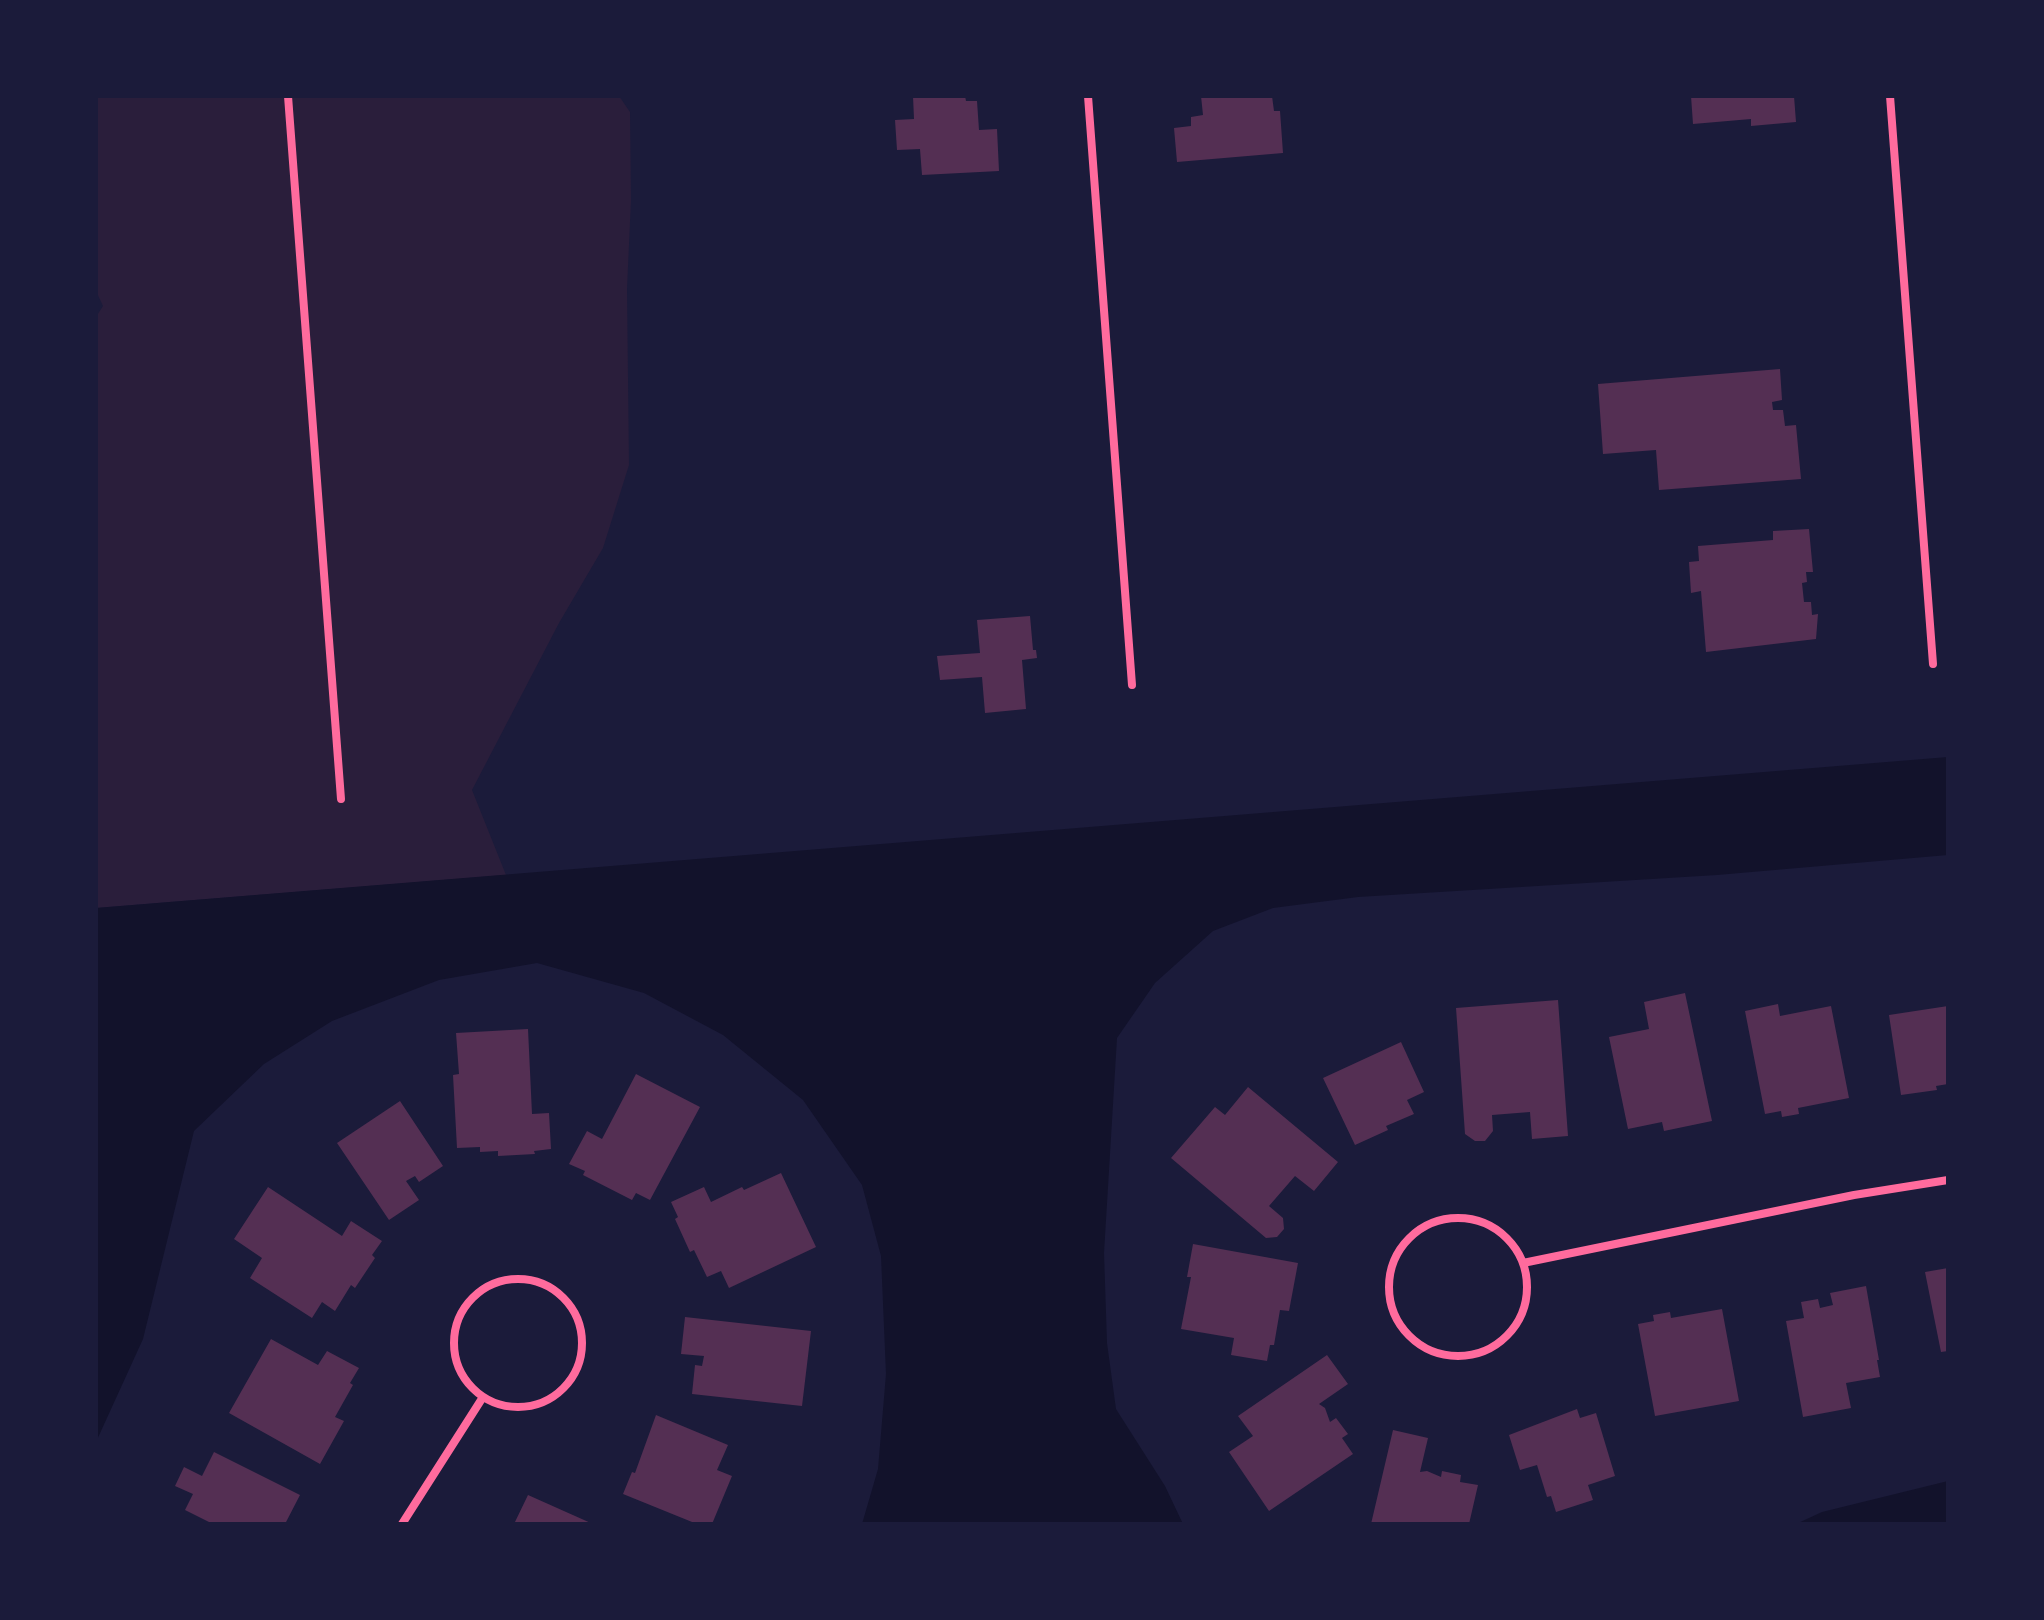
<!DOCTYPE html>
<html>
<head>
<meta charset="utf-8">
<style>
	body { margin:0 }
	#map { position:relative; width:2044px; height:1620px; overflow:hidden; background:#1b1b3a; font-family:"Space Grotesk",sans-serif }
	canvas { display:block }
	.frame { position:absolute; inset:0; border:98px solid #1b1b3a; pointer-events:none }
</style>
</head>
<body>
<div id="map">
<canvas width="2044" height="1620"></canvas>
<div class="frame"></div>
</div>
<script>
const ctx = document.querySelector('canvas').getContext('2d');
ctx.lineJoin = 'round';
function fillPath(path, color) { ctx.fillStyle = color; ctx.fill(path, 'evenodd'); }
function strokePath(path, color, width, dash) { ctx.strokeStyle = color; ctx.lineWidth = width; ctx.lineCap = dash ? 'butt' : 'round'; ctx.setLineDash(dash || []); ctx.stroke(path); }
fillPath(new Path2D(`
	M96,96H619L630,112L631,200L627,289L629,465L603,548L559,623L472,790L506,875L96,908V317L103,306L96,291Z`), '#2a1e3b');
fillPath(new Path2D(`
	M1948,757V855L1717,875L1358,897L1273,908L1213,931L1155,983L1117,1038L1104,1253L1107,1343L1116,1409L1165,1486L1183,1524H862L878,1469L886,1374L881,1256L862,1185L803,1100L723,1035L644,993L537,963L439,980L332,1021L264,1064L194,1131L143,1339L96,1442V908Z
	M1948,1481V1524H1796L1822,1512Z`), '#12122b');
fillPath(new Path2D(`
	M913,96H965L966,101H977L979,130L997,129L999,171L922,175L920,149L897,150L895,120L914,119Z
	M1201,96H1272L1274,111H1280L1283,153L1177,162L1174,128L1191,126V117L1203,115Z
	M1691,96H1794L1796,122L1751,126V119L1693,124Z
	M1780,369L1782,400L1772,402L1773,410H1783L1785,426L1796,425L1801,479L1659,490L1656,450L1603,454L1598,384Z
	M1809,529L1813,572H1806L1807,582L1802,583L1804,602H1811L1812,615L1818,614L1816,639L1706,652L1701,591L1691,593L1689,562L1699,561L1698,546L1773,540V531Z
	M1030,616L1033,650H1036L1037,658L1022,660L1026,709L985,713L982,677L940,680L937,656L980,653L977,620Z
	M1685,993L1712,1121L1664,1131L1662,1122L1628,1129L1609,1037L1649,1029L1644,1002Z
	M1558,1000L1568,1136L1532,1139L1530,1112L1492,1115L1493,1131L1485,1141H1475L1465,1134L1456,1008Z
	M1778,1004L1780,1016L1831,1006L1849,1098L1798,1108L1799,1114L1782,1117L1781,1111L1765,1114L1745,1011Z
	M1948,1006V1084L1936,1086L1937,1090L1901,1095L1889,1015Z
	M528,1029L532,1114L549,1113L551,1149L534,1151L535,1154L498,1156V1151L480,1152V1147L457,1148L453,1075L459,1074L456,1033Z
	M1401,1042L1424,1092L1407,1100L1414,1114L1386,1126L1388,1130L1355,1145L1323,1078Z
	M636,1074L700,1107L650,1200L636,1193L632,1200L583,1175L585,1171L569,1164L587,1131L602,1139Z
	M1248,1087L1338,1162L1314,1191L1295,1176L1269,1206L1283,1218L1284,1229L1277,1237L1266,1238L1171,1158L1215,1107L1225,1115Z
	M400,1101L443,1166L419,1182L415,1176L406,1181L419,1200L389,1220L337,1143Z
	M781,1173L816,1247L729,1288L721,1271L707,1277L694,1250L690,1252L675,1219L678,1217L671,1202L704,1187L711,1202L742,1187L744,1190Z
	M268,1187L342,1236L351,1221L382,1241L372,1255L375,1258L355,1288L351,1285L335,1311L322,1302L312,1318L250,1278L262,1258L234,1239Z
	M1193,1244L1298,1263L1289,1311L1280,1310L1274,1345H1270L1267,1361L1231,1355L1234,1338L1181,1329L1191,1277H1187Z
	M1948,1268V1351L1941,1352L1925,1272Z
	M1866,1286L1879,1360H1877L1880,1377L1846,1383L1851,1408L1803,1417L1786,1321L1804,1318L1801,1302L1818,1299L1820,1308L1833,1305L1830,1293Z
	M1722,1309L1739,1401L1655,1416L1638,1324L1654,1321L1653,1315L1670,1312L1671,1318Z
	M685,1317L811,1331L802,1406L692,1394L695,1365L702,1366L704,1356L681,1354Z
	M271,1339L318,1365L327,1351L359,1368L350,1383L353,1385L335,1417L344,1421L320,1464L229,1413Z
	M1327,1355L1348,1384L1319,1404L1325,1408L1330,1422L1336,1418L1348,1434L1342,1438L1353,1454L1269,1511L1229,1452L1253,1436L1238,1416Z
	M1577,1409L1580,1418L1596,1413L1615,1476L1588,1485L1593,1500L1556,1512L1551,1496L1547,1497L1537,1465L1520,1470L1509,1435Z
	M656,1415L728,1445L717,1470L732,1476L712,1524H697L623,1494L632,1472L635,1473Z
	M1393,1430L1428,1438L1420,1472L1427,1471L1441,1477L1442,1471L1461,1475L1460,1482L1478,1485L1469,1524H1371Z
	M214,1452L300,1495L285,1524H213L185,1510L193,1494L175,1486L184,1467L202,1476Z
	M528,1495L593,1524H514Z`), '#542f53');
strokePath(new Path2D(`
	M288,96L341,799
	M1088,96L1132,685
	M1890,96L1933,664
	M1389 1287a69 69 0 1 1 138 0a69 69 0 1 1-138 0Z
	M1523,1263L1854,1195L1948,1180
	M454 1343a64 64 0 1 1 128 0a64 64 0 1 1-128 0Z
	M402,1524L483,1397`), '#ff6b9d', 8);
</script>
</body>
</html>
